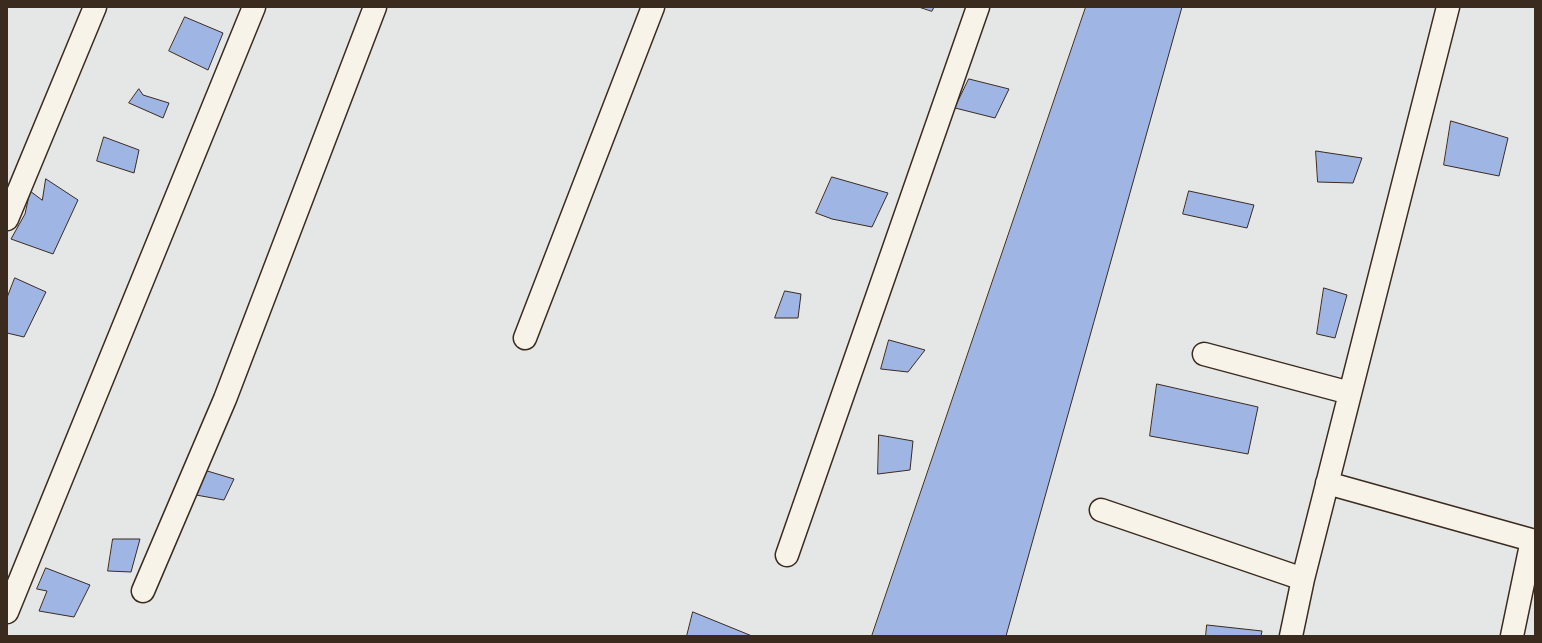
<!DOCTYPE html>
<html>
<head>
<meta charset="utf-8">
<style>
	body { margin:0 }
	#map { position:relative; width:1542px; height:643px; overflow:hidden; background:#e5e7e7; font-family:"Indie Flower",sans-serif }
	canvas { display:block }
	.frame { position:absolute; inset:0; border:8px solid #3b2a1e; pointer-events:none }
</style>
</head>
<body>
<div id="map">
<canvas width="1542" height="643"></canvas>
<div class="frame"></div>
</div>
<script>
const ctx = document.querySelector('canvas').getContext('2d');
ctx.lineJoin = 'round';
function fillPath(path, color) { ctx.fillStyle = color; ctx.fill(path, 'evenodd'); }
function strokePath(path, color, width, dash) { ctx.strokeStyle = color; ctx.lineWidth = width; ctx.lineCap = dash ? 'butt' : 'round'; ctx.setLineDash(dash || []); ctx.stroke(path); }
const building = new Path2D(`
	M919,7H934L932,11Z
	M1086,7H1182L1006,636H872Z
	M185,17L223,33L208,70L169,51Z
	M969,79L1009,89L995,118L955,108Z
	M139,89L143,95L169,103L163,118L129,103Z
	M1451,121L1508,138L1499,176L1444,165Z
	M104,137L139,150L134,173L97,161Z
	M1316,151L1362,158L1353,183L1318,182Z
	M832,177L888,193L872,227L832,219L816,213Z
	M46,179L78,200L53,254L11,239L25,214L30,191L42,200Z
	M1189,191L1254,205L1247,228L1183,214Z
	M15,278L46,292L24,337L7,333V298Z
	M1324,288L1347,295L1335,338L1317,334Z
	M785,291L801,294L798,318H775Z
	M889,340L925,350L908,372L881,369Z
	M1157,384L1258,407L1248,454L1150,436Z
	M879,435L913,441L910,470L878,474Z
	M204,470L234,479L224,500L196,495Z
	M113,539H140L131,572L108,571Z
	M46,568L90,585L74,617L39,611L47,591L37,589Z
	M693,612L752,636H687Z
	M1207,625L1262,631L1261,636H1206Z`);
fillPath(building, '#9fb6e4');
strokePath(building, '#3b2a1e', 1);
const minor = new Path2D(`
	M7,219L95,7
	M525,338L653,7
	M1204,354L1350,393
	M1327,483L1535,541
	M1101,510L1303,579
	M787,555L978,7
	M143,591L225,399L375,7
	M7,612L254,7
	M1291,636L1303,579L1448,7
	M1512,636L1532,540`);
strokePath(minor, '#3b2a1e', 25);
strokePath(minor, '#f7f3e8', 22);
</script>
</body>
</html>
